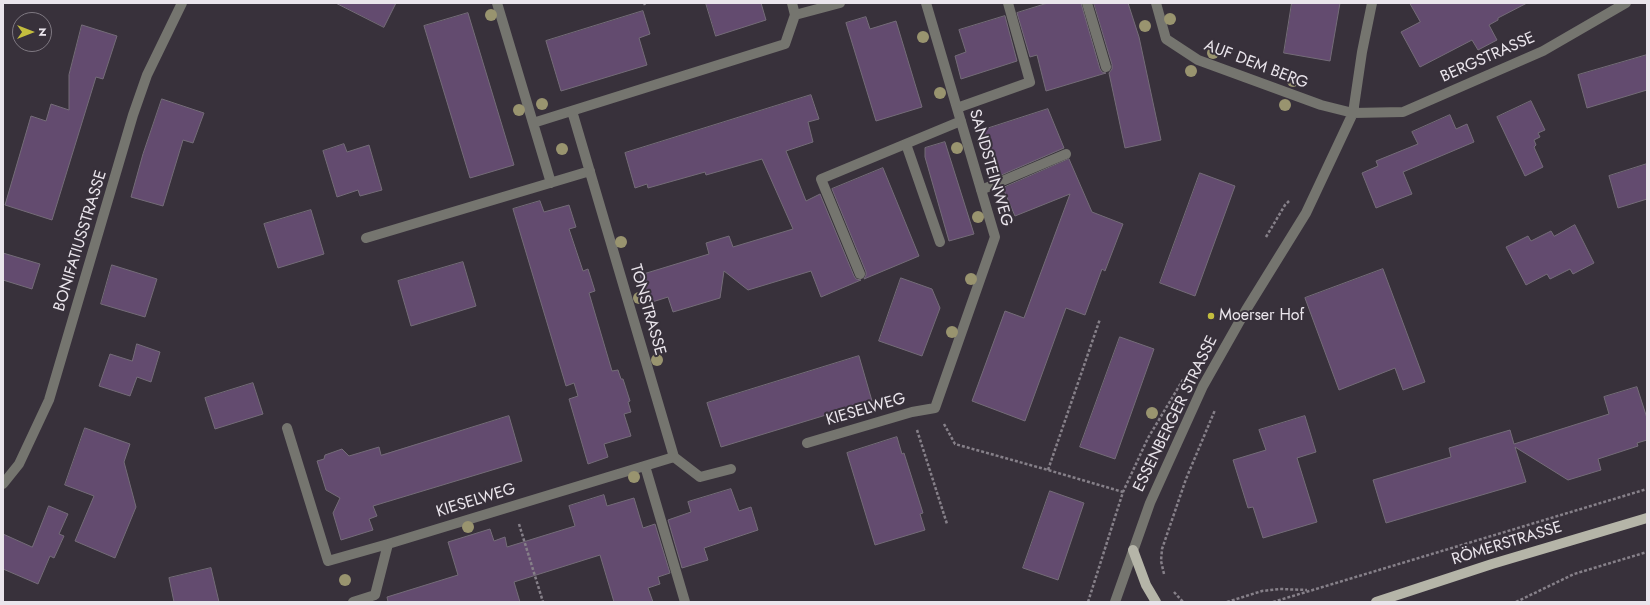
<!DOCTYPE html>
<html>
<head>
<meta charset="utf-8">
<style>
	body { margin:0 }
	#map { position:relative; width:1650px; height:605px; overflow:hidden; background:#38313b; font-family:Jost,sans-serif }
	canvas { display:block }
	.frame { position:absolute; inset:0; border:4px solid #eae5ec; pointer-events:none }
	.north { position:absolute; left:12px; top:12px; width:40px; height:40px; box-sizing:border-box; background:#38313b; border:1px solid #7f7982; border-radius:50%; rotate:90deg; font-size:11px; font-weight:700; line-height:16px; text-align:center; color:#eae5ec }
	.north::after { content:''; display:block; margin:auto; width:14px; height:18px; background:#c3bd3e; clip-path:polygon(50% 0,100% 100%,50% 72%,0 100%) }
</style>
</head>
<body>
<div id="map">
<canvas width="1650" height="605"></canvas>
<div class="frame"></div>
<div class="north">N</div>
</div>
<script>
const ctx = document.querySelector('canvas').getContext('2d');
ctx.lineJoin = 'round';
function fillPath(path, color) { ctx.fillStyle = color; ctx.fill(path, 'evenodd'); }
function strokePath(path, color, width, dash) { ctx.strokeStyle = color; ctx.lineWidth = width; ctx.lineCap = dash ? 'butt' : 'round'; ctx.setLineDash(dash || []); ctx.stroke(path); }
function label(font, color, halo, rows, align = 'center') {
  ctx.font = font + ' Jost,sans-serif'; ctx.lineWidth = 4; ctx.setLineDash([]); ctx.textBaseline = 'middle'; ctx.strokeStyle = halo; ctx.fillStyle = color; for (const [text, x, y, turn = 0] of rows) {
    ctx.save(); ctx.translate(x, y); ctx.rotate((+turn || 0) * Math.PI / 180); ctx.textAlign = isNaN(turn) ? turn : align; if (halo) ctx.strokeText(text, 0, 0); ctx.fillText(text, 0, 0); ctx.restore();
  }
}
const building = new Path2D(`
	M336,3H396L384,27Z
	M706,3H761L766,20L716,36Z
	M1048,3H1081L1100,69L1102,72L1106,73L1046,91L1037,55L1030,57L1017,13Z
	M1094,3H1128L1139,37L1161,140L1125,148L1109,73L1112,69V65Z
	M1292,3H1340L1330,61L1284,53Z
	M1410,3H1527L1498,18V20L1489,25L1497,40L1478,50L1472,40L1420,67L1401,32L1420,22Z
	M643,11L650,34L639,38L647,65L561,91L546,41Z
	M468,13L514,165L470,178L424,26Z
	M1005,16L1017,61L961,79L955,56L966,52L959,30Z
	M866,17L870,29L896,21L922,107L876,121L846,23Z
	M82,25L117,36L103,79L96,77L52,220L5,205L31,116L46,121L51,104L69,110V75Z
	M1647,55V90L1587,108L1578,75Z
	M811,95L819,119L808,122L813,142L786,151L806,201L820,194L854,276L856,279L861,280L821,297L811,271L748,290L724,271L720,298L673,312L668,297L649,303L640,275L709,254L706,243L729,236L733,247L793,229L762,159L706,175L705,172L648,188L647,184L635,188L625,153Z
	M162,99L204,113L193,143L183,140L163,206L131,197L143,154Z
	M1531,101L1545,130L1538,133L1540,137L1534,140L1536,145L1534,147L1543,167L1525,176L1497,117Z
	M1048,109L1064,148L999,176L980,131Z
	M1450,115L1456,129L1467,124L1474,142L1403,172L1412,194L1376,208L1362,173L1378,166L1376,161L1418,144L1412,132Z
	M945,142L974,234L949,241L925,157V148Z
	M344,144L347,152L369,145L382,190L360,196L358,190L337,197L323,151Z
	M1069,159L1092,212L1123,224L1105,271L1102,269L1085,315L1066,308L1025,421L972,401L1005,311L1024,318L1070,194L1015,216L1003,188Z
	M1647,164V199L1618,208L1609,176Z
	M883,168L919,256L864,279L866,275V272L832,189Z
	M1200,173L1235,186L1195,296L1160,283Z
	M540,201L544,212L569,205L576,227L569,229L583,271L588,269L595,291L589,293L612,371L618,370L621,379H623L630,401L628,402L631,412L624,414L631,436L604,444L608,457L588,464L569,399L578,396L574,383L566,386L513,209Z
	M311,210L324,254L278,268L264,224Z
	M1575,225L1594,263L1573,274L1570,269L1550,279L1547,274L1526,285L1506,247L1528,236L1531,241L1551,231L1554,236Z
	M3,253L40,264L32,289L3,280Z
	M463,262L476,306L411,326L398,281Z
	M112,265L157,279L145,317L101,304Z
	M1383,269L1425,382L1403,390L1395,368L1339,390L1305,298Z
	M901,278L932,289L940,308L922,356L879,341Z
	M1120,337L1154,349L1115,459L1080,447Z
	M137,344L160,352L151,382L137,377L130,396L99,386L110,354L132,361Z
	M859,356L872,401L721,447L707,403Z
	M253,383L263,414L215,429L205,398Z
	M1637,387L1647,418V440L1637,443L1638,446L1598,459L1601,470L1568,480L1515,447L1526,482L1386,523L1373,480L1451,457L1449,448L1510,430L1514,444L1609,414L1604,397Z
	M509,416L522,461L373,506L377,516L369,519L373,530L341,540L333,513L340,498L326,490L317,461L324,459L325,455L342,449L349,456L379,447L381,455Z
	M1305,416L1316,452L1297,458L1317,522L1263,538L1253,507L1248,508L1233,460L1266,450L1259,430Z
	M85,428L130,444L124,462L136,507L115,558L75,541L94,496L65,485Z
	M897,437L902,454L904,453L923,513L920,514L925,530L875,545L847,453Z
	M731,489L739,511L751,507L758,530L704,548L708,560L682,568L668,520L691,512L688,502Z
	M1050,491L1084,503L1058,580L1023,568Z
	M604,495L607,506L634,498L643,528L655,524L670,573L658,577L660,584L648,588L653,602H614L600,555L514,582L520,602H388L387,597L458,575L448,542L490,529L494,541L505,537L507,547L575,526L569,506Z
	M49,506L68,514L59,534L64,536L54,558L50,556L38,584L3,569V534L32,547Z
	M211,568L219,602H174L169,578Z`);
fillPath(building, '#634b6f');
strokePath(building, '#746c78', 1);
strokePath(new Path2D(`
	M644,3L645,5
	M1266,237L1285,205L1289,201
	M944,424L955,444L1048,470L1123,492
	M917,430L947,524
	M1048,470L1100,319
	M519,524L543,602
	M1164,574L1161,561L1162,549L1186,479L1215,410
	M1174,592L1183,602
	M1088,602L1123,492L1148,438L1184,378
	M1227,602L1262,591L1280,589L1307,590
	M1273,602L1647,489
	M1516,602L1574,574L1647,552`), '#868089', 2.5, [3, 2]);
strokePath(new Path2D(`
	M497,3L551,183
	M792,3L795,15
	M1087,3L1106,67
	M1156,3L1166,39L1198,60L1321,105L1353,113L1403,112L1543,51L1626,3
	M795,15L840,3
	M957,108L1030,82L1008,3
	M572,111L674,457
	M533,123L785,44L795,15
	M906,144L940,242
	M981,190L1066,154
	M366,238L590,171
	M860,274L821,179L961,121
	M287,428L328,561L388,544
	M807,443L912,412L935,408L995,237L926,3
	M674,457L700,477L731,469
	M645,466L685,602
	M3,484L19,464L49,400L133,115L147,75L182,3
	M353,602L375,595L388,544L674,457
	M1115,602L1150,503L1203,386L1246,310L1306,213L1353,113L1362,52L1372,3`), '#75756f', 10);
strokePath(new Path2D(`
	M1133,550L1146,585L1156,602
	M1376,602L1492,564L1647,518`), '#b5b5a8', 10);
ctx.fillStyle = '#99946f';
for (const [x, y] of [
	[491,15],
	[1170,19],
	[1145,26],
	[923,37],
	[1213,53],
	[1191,71],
	[1293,81],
	[940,93],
	[542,104],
	[1285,105],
	[519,110],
	[957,148],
	[562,149],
	[978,217],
	[621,242],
	[971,279],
	[639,298],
	[952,332],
	[657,360],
	[1152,413],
	[634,477],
	[468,527],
	[345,580]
]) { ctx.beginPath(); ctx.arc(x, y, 6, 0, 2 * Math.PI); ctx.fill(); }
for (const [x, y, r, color] of [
	[1211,316,4,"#c3bd3e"]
]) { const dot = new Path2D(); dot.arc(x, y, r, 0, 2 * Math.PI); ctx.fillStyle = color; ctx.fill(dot); strokePath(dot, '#38313b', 1.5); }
label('16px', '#eae5ec', '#38313b', [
	["BERGSTRASSE",1488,58,-24],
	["AUF DEM BERG",1256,65,21],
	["SANDSTEINWEG",990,168,74],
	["BONIFATIUSSTRASSE",81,241,-73],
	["TONSTRASSE",647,310,74],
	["KIESELWEG",866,410,-16],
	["ESSENBERGER STRASSE",1176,414,-64],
	["KIESELWEG",476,501,-17],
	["RÖMERSTRASSE",1507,544,-17]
]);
label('16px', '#eae5ec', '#38313b', [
	["Moerser Hof",1219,316]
], 'left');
</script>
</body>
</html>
